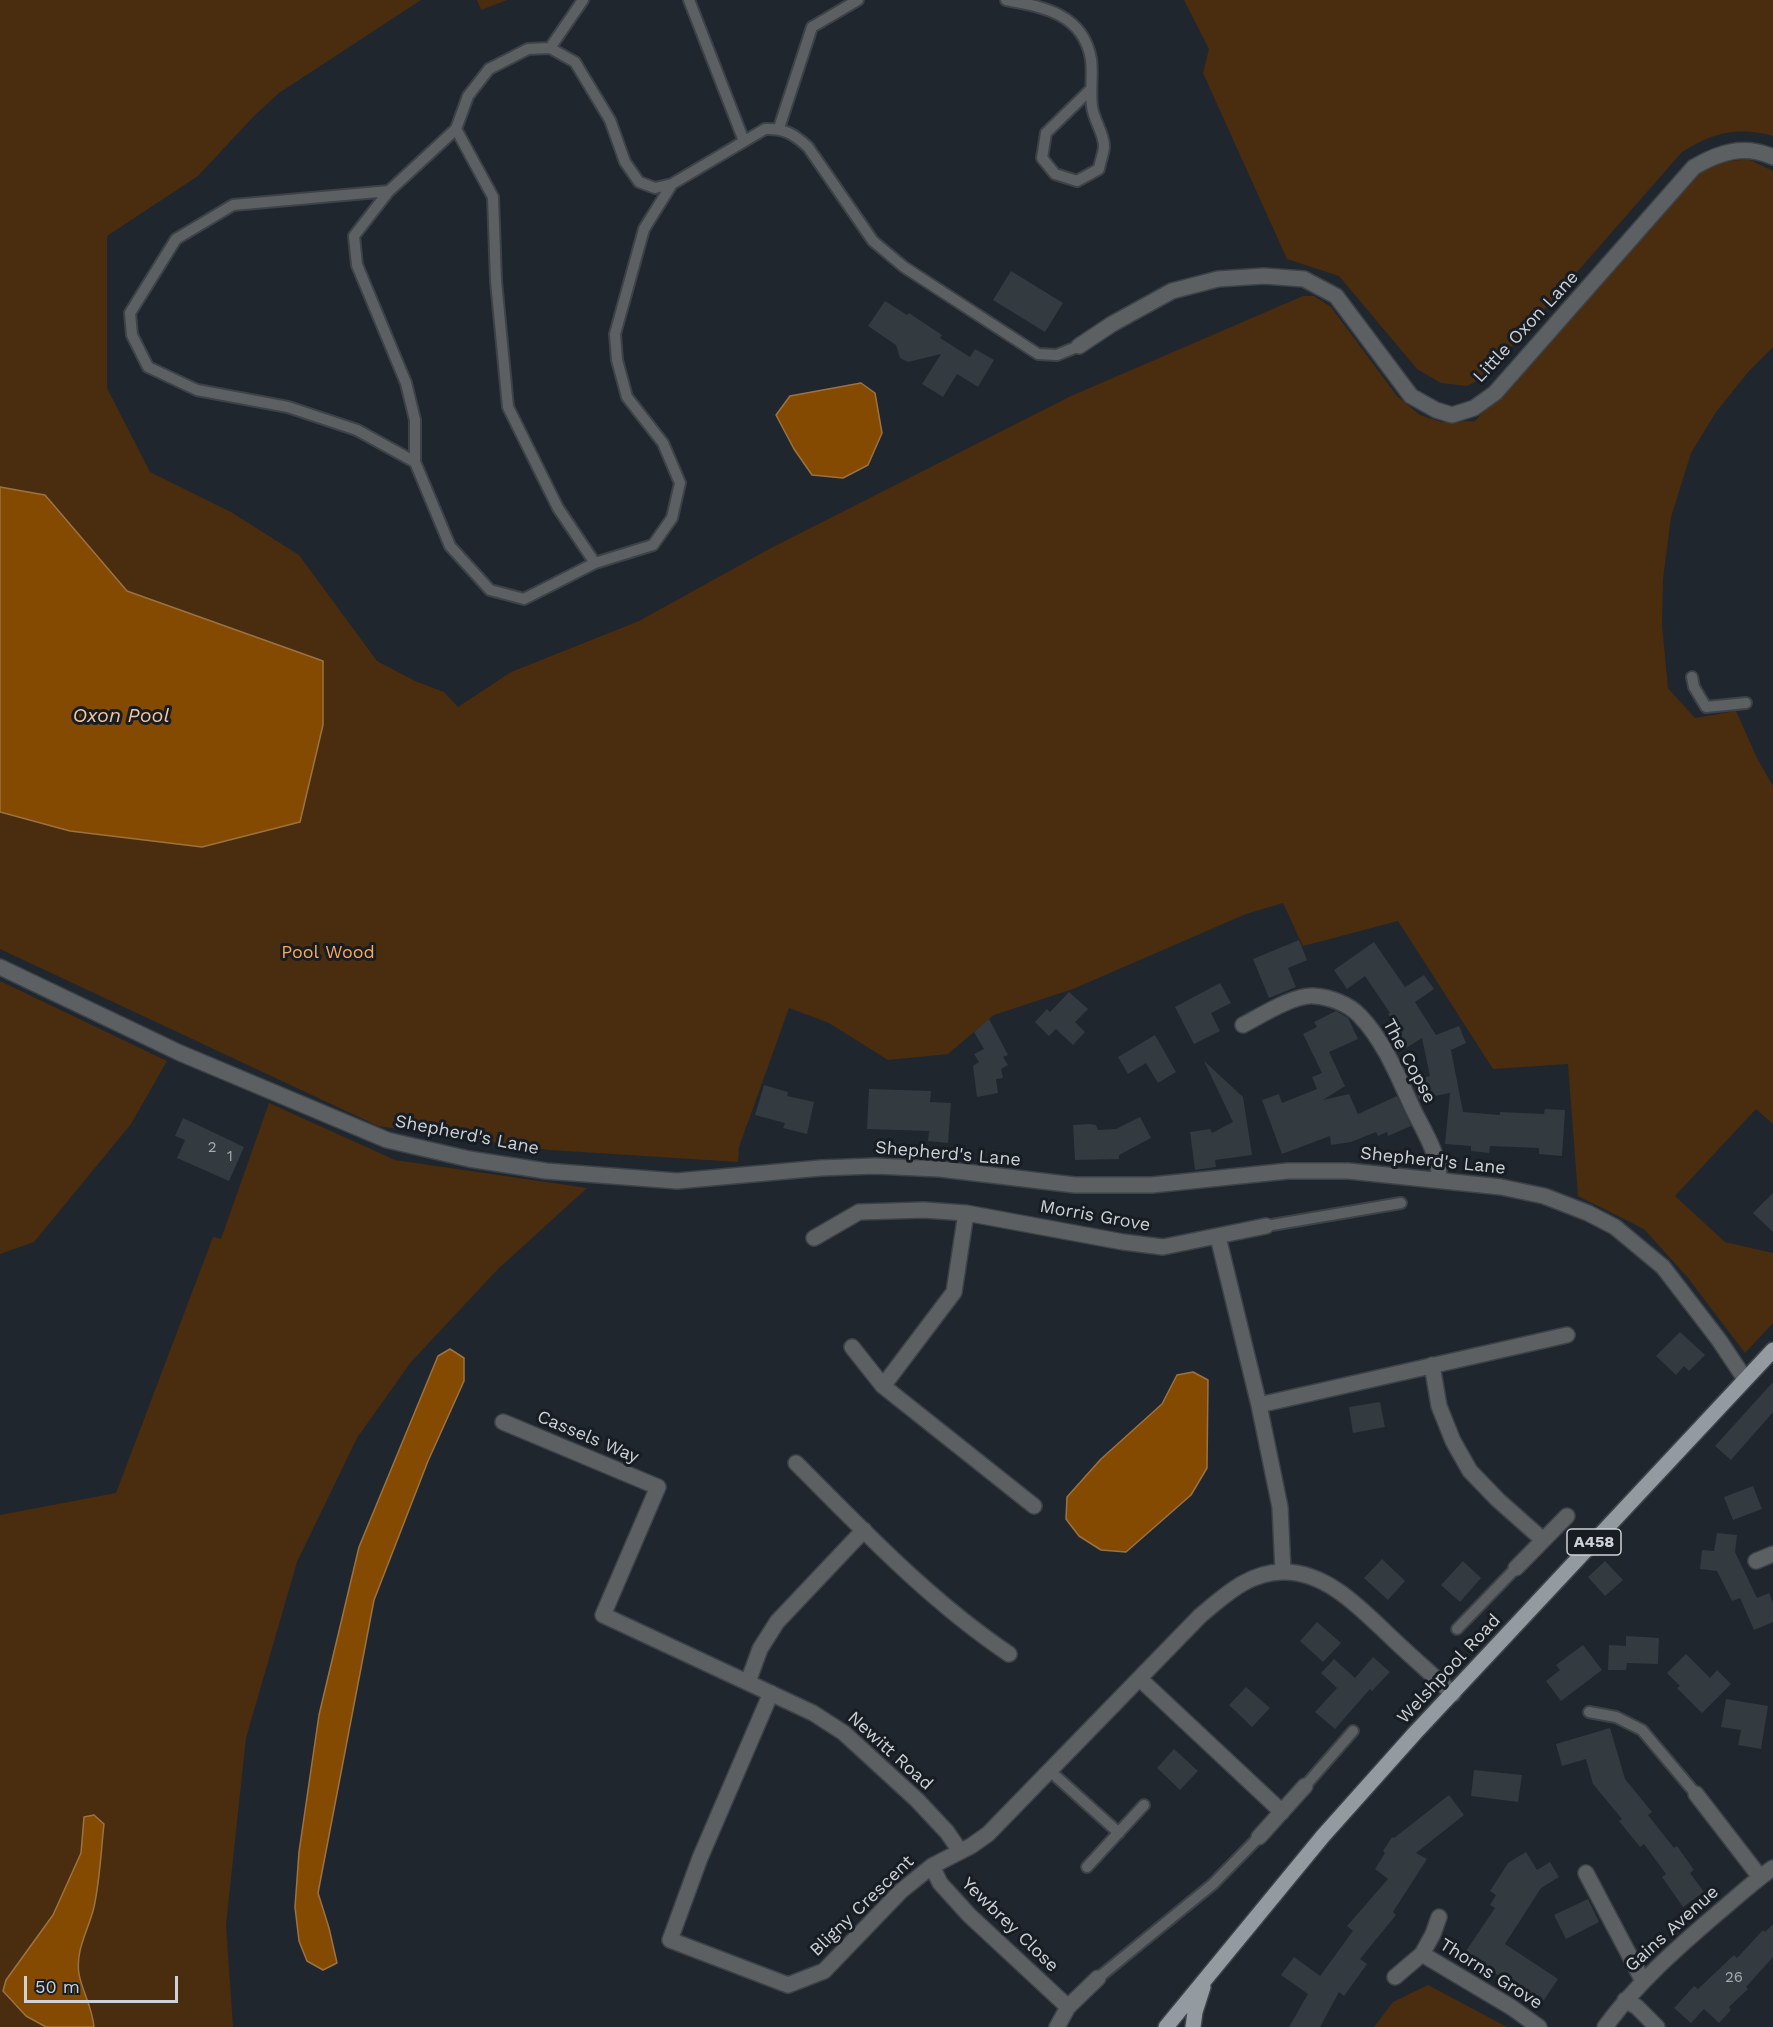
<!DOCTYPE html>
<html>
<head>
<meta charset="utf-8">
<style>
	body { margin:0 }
	#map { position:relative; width:1773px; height:2027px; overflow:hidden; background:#20262d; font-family:"Work Sans",sans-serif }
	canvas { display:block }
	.scale { position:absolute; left:24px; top:1976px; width:154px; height:27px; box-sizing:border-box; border:3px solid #ced2d6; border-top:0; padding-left:8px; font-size:18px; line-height:21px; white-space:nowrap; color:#ced2d6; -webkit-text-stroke:4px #171d23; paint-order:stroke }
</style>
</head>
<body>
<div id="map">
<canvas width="1773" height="2027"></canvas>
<div class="scale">50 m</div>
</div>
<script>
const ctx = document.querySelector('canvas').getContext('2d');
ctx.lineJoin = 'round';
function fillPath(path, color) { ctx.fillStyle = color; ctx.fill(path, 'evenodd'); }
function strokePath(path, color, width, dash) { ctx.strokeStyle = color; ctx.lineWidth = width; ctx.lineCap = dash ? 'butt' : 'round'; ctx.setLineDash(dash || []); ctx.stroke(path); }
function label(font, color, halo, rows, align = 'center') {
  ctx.font = font + ' "Work Sans",sans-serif'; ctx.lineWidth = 6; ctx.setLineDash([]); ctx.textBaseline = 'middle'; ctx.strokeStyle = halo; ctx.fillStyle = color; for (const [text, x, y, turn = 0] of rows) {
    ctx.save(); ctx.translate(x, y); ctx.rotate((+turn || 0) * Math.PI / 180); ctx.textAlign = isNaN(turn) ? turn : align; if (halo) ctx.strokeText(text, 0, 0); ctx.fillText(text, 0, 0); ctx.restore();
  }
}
fillPath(new Path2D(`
	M0,0H421L279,93L254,116L198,176L107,236V388L150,472L231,512L299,555L377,661L415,681L444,692L458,707L511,672L639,621L771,548L1071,396L1303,296H1314L1331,307L1397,396L1420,415L1441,422L1475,421L1691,180L1715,163L1748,159L1773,171V347L1749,371L1716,412L1691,453L1671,517L1663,579L1662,625L1668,688L1695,718L1736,711L1757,758L1773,786V1124L1756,1109L1675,1196L1725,1242L1773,1253V1323L1745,1353L1688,1278L1644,1229L1578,1196L1568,1064L1493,1069L1398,921L1303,946L1283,903L1246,914L1073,989L994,1015L948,1054L888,1060L829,1023L789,1008L739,1147L738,1162L550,1150L378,1126L0,949V812L70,831L202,847L300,822L323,725L322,661L127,591L45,495L0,487Z
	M477,0H507L481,10Z
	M1184,0H1773V136C1737,126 1712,133 1682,152L1486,376L1467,386L1441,383L1417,369L1339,276L1287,259L1203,73L1209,49Z
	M0,981L167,1061L131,1124L34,1242L0,1254Z
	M269,1103L395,1160L587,1188L497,1270L411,1362L357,1438L297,1562L246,1738L226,1925L233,2027H0V1515L116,1493L213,1237L221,1239Z
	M1428,1985L1507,2027H1374L1393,2002Z`), '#4a2c0f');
const water = new Path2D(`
	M861,383L875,393L882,433L868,465L843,478L812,475L794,449L776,415L790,396Z
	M0,487L45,495L127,591L323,661V725L300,822L202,847L70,831L0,812Z
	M450,1349L464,1358V1381L428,1461L374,1600L318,1893L329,1928L337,1963L323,1970L307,1961L299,1941L295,1907L299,1852L319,1715L359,1547L438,1356Z
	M1193,1372L1208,1380L1207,1468L1191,1495L1126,1552L1101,1550L1079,1536L1066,1519L1067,1497L1101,1459L1162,1404L1177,1375Z
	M94,1815L104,1824C101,1851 100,1880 94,1907C89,1929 75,1950 79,1974C82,1991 92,2006 94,2027H46L26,2016L3,1991L6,1980L53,1915L81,1853L84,1817Z`);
fillPath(water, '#854a02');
strokePath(water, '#9b7342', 1.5);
fillPath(new Path2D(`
	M1011,271L1063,303L1045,332L993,300Z
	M885,301L907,315L909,313L942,335L940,338L970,357L975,349L994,360L978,387L957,374L943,397L922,384L941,354L908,362L900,358L896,345L868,326Z
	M1299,940L1307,960L1288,968L1296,987L1269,998L1253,959Z
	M1374,942L1405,987L1424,975L1434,989L1415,1002L1436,1035L1459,1026L1466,1043L1451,1050L1463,1112L1500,1115V1112L1544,1114L1545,1109L1565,1110L1562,1156L1539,1154V1148L1490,1146L1489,1153L1471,1151V1146L1445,1144L1450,1093L1419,1099L1414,1088L1424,1084L1422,1078L1430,1076L1422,1038L1403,1050L1391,1031L1397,1028L1388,1014L1390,1013L1365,976L1347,989L1334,970Z
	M1220,983L1231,1003L1211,1013L1220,1031L1194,1044L1175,1007Z
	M1069,992L1088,1009L1075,1022L1085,1032L1073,1045L1056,1029L1049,1036L1035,1022L1047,1009L1050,1012Z
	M1336,1011L1348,1018L1358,1039L1329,1052L1345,1086L1323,1100L1349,1094L1358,1114L1397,1096L1411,1126L1388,1136L1387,1132L1378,1136L1376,1132L1351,1142L1331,1145L1330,1136L1282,1154L1262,1100L1279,1094L1282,1103L1317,1089L1312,1077L1322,1073L1303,1034L1317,1027L1314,1022Z
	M989,1019L1008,1055L1003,1057L1008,1065L1001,1069L1003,1078L996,1079L998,1093L977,1097L973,1066L979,1062L974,1054L984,1049L974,1032Z
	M1155,1035L1176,1072L1158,1083L1146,1063L1128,1074L1118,1057Z
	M1204,1061L1243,1097L1252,1155L1215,1160L1216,1167L1195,1170L1190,1132L1210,1129L1212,1133L1233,1122Z
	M764,1085L788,1092L787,1096L814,1102L807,1134L783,1128L785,1123L755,1115Z
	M869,1089L931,1091L930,1102L951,1103L948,1143L928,1141L929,1131L867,1129Z
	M1140,1117L1151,1138L1119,1155V1159L1075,1160L1073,1125L1090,1124L1096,1125L1098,1130L1116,1129Z
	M183,1118L244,1147L229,1181L177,1158L185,1140L175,1136Z
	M1773,1193V1232L1753,1213Z
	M1680,1332L1705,1355L1689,1371L1684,1366L1676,1375L1656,1356Z
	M1773,1382V1412L1731,1460L1715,1446Z
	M1380,1402L1385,1427L1353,1433L1349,1407Z
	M1753,1486L1762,1509L1733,1520L1724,1497Z
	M1717,1533L1737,1535L1735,1552L1757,1598L1769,1593L1773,1603V1622L1754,1630L1740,1598L1732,1601L1717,1571L1700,1569L1702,1550L1714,1551Z
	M1382,1559L1405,1581L1388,1600L1364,1578Z
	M1463,1561L1481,1578L1460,1602L1441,1585Z
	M1605,1561L1623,1580L1605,1596L1588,1577Z
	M1317,1622L1341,1643L1323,1662L1300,1641Z
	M1626,1636L1659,1638L1658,1664L1627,1663L1626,1670H1608L1609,1645L1626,1646Z
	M1583,1645L1602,1670L1561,1701L1546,1681L1560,1670L1556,1665Z
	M1686,1654L1710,1678L1717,1670L1731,1684L1702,1713L1677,1688L1680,1686L1667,1673Z
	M1373,1657L1390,1672L1372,1691L1370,1689L1335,1729L1315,1712L1337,1688L1321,1673L1334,1659L1355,1678Z
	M1246,1687L1270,1708L1252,1727L1229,1705Z
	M1726,1699L1768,1706L1761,1749L1738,1745L1741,1730L1721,1727Z
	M1610,1728L1625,1779L1652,1812L1648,1815L1674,1848L1677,1846L1694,1870L1690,1873L1704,1892L1683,1907L1662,1877L1666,1874L1644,1844L1640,1847L1619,1821L1622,1819L1593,1784L1586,1759L1562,1766L1556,1744Z
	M1174,1749L1198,1771L1180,1790L1157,1768Z
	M1474,1770L1522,1775L1518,1802L1471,1796Z
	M1449,1795L1464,1815L1416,1853L1427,1859L1393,1912L1396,1915L1360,1959L1367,1964L1344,1996L1339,1992L1320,2027H1289L1308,1994L1281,1975L1294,1957L1320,1976L1353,1931L1347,1926L1388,1879L1375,1869L1385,1853L1383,1851L1392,1837L1394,1838Z
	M1526,1852L1537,1870L1550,1862L1559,1877L1541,1888L1505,1944L1558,1979L1542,2003L1464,1954L1495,1908L1490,1905L1496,1895L1490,1891L1508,1863Z
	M1588,1899L1599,1922L1566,1939L1554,1915Z
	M1773,1924V1957L1746,1987L1748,1989L1729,2007L1731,2010L1719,2023L1704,2009L1691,2023L1674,2008L1694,1986L1698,1989L1734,1955L1737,1958L1763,1930L1765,1932Z`), '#333a40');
const lane = new Path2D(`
	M689,0L744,141
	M1006,0C1044,7 1083,14 1091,59C1093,74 1090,91 1092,106C1093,119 1104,133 1104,146C1104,153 1100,161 1099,169L1077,181L1055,174L1042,158L1046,133L1090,90
	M550,48L583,0
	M779,128L812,27L858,0
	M456,129L493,197L496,281L508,407L558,508L595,563
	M672,184L644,229L615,334L617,360L627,397L663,443L680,483L672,518L653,545L595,563L524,599L490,590L450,546L415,462V420L406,383L357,265L354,236L389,191L456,129L468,96L489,69L528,49L550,48L575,62L610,120L625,162L639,182L655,188L672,184L765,129C784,128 794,134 808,147L873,241L904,267L1038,354L1057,355L1079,346
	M389,191L233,205L176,239L130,313L132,335L148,367L197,390L288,407L357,430L415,462
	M1692,677L1694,687L1706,707L1746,703
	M1266,1226L1401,1203
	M1457,1629L1516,1568
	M1589,1712L1616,1717L1642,1730L1696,1794
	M1050,1771L1119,1833
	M1305,1786L1353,1731
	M1087,1867L1144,1805
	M1098,1978L1213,1884L1259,1837`);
const street = new Path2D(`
	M1079,346L1112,324L1172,291L1218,279L1264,276L1304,279L1336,296L1411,396L1436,410L1452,415L1474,408L1495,393L1694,167C1720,152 1744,144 1773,157
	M0,967L180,1053L387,1140L469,1159L546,1171L677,1181L821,1168L875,1166L940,1169L1075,1185H1152L1288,1171H1348L1501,1187L1544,1196L1588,1213L1615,1227L1663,1267L1719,1340L1745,1379
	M1243,1025C1260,1016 1295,994 1314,996C1330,997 1349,1004 1360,1016C1385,1042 1399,1079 1414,1111C1423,1129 1434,1147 1438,1166C1439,1170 1439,1175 1438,1180
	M1218,1237L1259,1405L1280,1507L1283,1571
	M814,1238L859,1212L924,1210L966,1213L1123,1242L1163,1247L1266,1226
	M852,1347L883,1386L1034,1506
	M1432,1365L1439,1406L1453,1441L1470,1471L1498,1500L1542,1539
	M883,1386L954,1292L966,1213
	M1259,1405L1567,1335
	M503,1422L658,1487L603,1615L813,1713L844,1733L917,1800L947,1832L960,1851
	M796,1463C863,1530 930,1601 1009,1654
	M1756,1561L1773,1554
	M1516,1568L1567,1516
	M1140,1679L1282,1812
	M748,1682L760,1649L777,1622L864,1530
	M771,1693L700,1858L670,1940L788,1985L824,1971L901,1891L932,1866L971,1846L988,1834L1200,1616C1224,1596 1250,1571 1284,1572C1329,1572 1364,1612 1395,1641C1414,1659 1434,1676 1453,1694
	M1696,1794L1760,1877
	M1259,1837L1305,1786
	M932,1866L940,1883L969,1915L1068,2007
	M1586,1873L1643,1981
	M1422,1954L1433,1934L1439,1917
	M1395,1977L1422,1954L1511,2007L1539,2027
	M1625,2000L1637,2007L1657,2027
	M1057,2027L1068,2007L1098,1978
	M1605,2027C1637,1983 1678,1947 1719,1912C1737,1897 1754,1881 1773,1868`);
const primary = new Path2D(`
	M1166,2027L1323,1836L1415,1733L1773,1350
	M1193,2027L1195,2012L1203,1987`);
strokePath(lane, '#3c4248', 14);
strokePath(street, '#3c4248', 18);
strokePath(primary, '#3c4248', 18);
strokePath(lane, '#5d6063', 10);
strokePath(street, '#5d6063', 15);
strokePath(primary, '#939aa0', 15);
label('15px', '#a7acb0', null, [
	["2",212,1148],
	["1",230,1157],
	["26",1734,1978]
]);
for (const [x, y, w] of [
	[1594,1542,54]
]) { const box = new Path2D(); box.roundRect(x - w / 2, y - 13, w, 26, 4.5); ctx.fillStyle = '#171d23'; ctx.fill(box); strokePath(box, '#ced2d6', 1.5); }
label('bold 16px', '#ced2d6', null, [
	["A458",1594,1542]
]);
label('18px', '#ced2d6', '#171d23', [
	["Little Oxon Lane",1526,327,-47],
	["The Copse",1409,1061,62],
	["Shepherd's Lane",467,1135,11],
	["Shepherd's Lane",948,1154,5],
	["Shepherd's Lane",1433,1161,6],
	["Morris Grove",1095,1216,10],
	["Cassels Way",588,1437,23],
	["Welshpool Road",1449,1669,-47],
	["Newitt Road",890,1751,42],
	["Bligny Crescent",862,1906,-44],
	["Yewbrey Close",1010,1925,44],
	["Gains Avenue",1672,1929,-42],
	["Thorns Grove",1491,1974,32]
]);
label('18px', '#fda859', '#171d23', [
	["Pool Wood",328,953]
]);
label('italic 20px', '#f7c398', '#171d23', [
	["Oxon Pool",121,716]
]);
</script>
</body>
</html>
